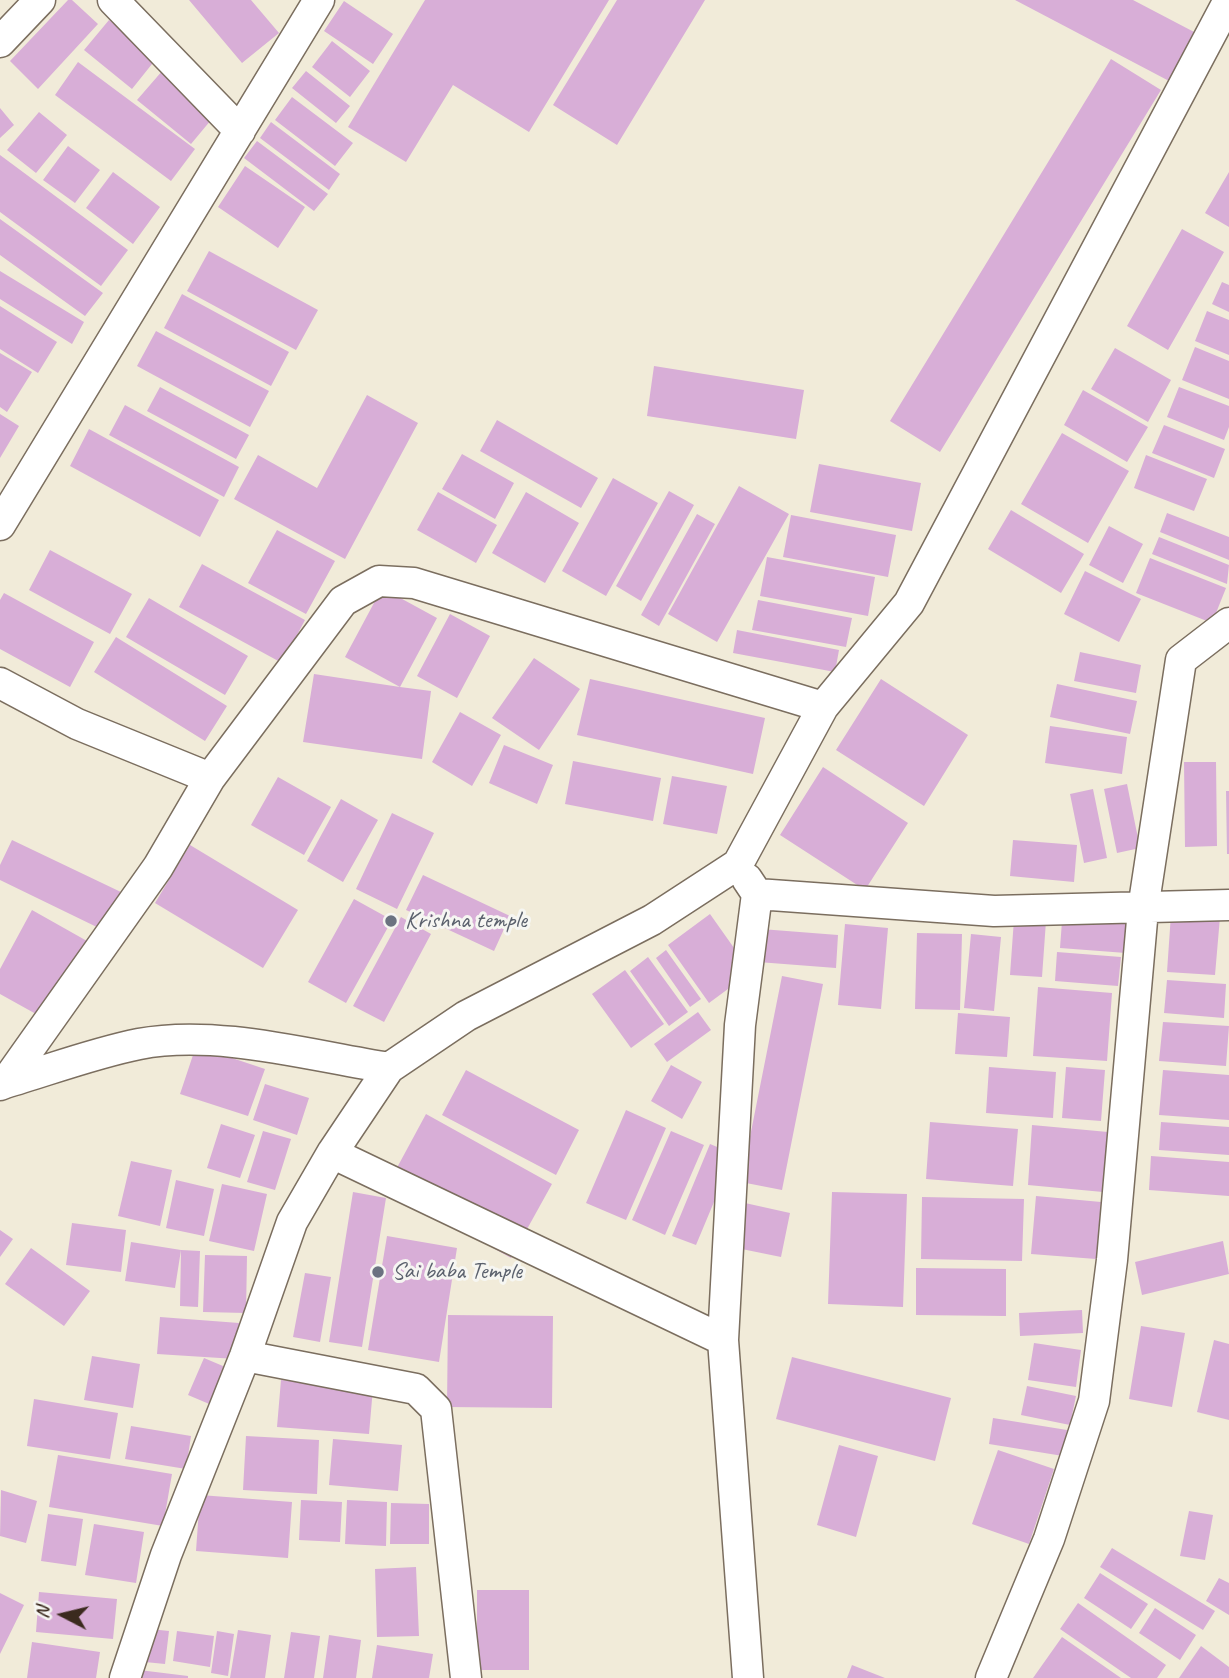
<!DOCTYPE html>
<html>
<head>
<meta charset="utf-8">
<style>
	body { margin:0 }
	#map { position:relative; width:1229px; height:1678px; overflow:hidden; background:#f1ebd9; font-family:Caveat,sans-serif }
	canvas { display:block }
	.north { position:absolute; left:28px; top:1580px; width:70px; height:70px; -webkit-text-stroke:5px #f6f6f2; paint-order:stroke; rotate:277deg; font-size:19px; font-weight:700; line-height:28px; text-align:center; color:#3b2a1e }
	.north::after { content:''; display:block; margin:auto; width:24px; height:32px; background:#3b2a1e; clip-path:polygon(50% 0,100% 100%,50% 72%,0 100%) }
</style>
</head>
<body>
<div id="map">
<canvas width="1229" height="1678"></canvas>
<div class="north">N</div>
</div>
<script>
const ctx = document.querySelector('canvas').getContext('2d');
ctx.lineJoin = 'round';
function fillPath(path, color) { ctx.fillStyle = color; ctx.fill(path, 'evenodd'); }
function strokePath(path, color, width, dash) { ctx.strokeStyle = color; ctx.lineWidth = width; ctx.lineCap = dash ? 'butt' : 'round'; ctx.setLineDash(dash || []); ctx.stroke(path); }
function label(font, color, halo, rows, align = 'center') {
  ctx.font = font + ' Caveat,sans-serif'; ctx.lineWidth = 6; ctx.setLineDash([]); ctx.textBaseline = 'middle'; ctx.strokeStyle = halo; ctx.fillStyle = color; for (const [text, x, y, turn = 0] of rows) {
    ctx.save(); ctx.translate(x, y); ctx.rotate((+turn || 0) * Math.PI / 180); ctx.textAlign = isNaN(turn) ? turn : align; if (halo) ctx.strokeText(text, 0, 0); ctx.fillText(text, 0, 0); ctx.restore();
  }
}
fillPath(new Path2D(`
	M68,0H72L98,24L38,89L10,61Z
	M189,0H251L279,33L242,63Z
	M425,0H609L529,132L453,85L406,162L348,127Z
	M617,0H705L617,145L553,105Z
	M1015,0H1133L1196,33L1171,82Z
	M344,1L393,34L373,64L324,31Z
	M109,20L156,59L132,89L84,50Z
	M332,41L370,71L350,97L312,67Z
	M1111,59L1161,90L940,452L890,421Z
	M78,62L195,149L171,181L55,95Z
	M163,70L216,114L191,144L137,100Z
	M306,71L350,106L336,123L292,88Z
	M292,97L353,143L335,166L275,120Z
	M0,108L14,125L0,138Z
	M39,112L67,135L36,173L7,150Z
	M271,122L340,174L329,190L260,138Z
	M257,141L328,194L314,211L244,158Z
	M68,146L100,170L75,203L43,180Z
	M0,155L128,250L101,286L0,212Z
	M245,166L305,207L278,248L218,207Z
	M113,172L160,207L133,244L86,208Z
	M1229,172V227L1205,213Z
	M0,219L103,293L85,316L0,255Z
	M1182,229L1224,252L1168,350L1127,326Z
	M209,251L318,310L296,350L187,291Z
	M0,271L84,322L72,344L0,299Z
	M1222,282L1229,285V312L1212,304Z
	M182,294L289,352L271,386L164,328Z
	M0,306L57,342L38,373L0,349Z
	M1207,311L1229,320V355L1195,341Z
	M156,331L269,391L250,427L137,366Z
	M1195,347L1229,361V399L1182,380Z
	M1115,348L1171,380L1148,422L1091,389Z
	M0,353L32,372L7,412L0,407Z
	M654,366L804,390L796,439L647,416Z
	M160,387L249,435L236,459L147,411Z
	M1179,387L1229,406V427L1224,440L1167,417Z
	M1083,390L1148,427L1127,462L1064,425Z
	M367,395L418,423L345,559L234,499L258,455L317,488Z
	M125,405L239,467L224,497L109,435Z
	M0,414L19,426L0,458Z
	M497,420L598,478L581,508L480,451Z
	M1164,425L1225,449L1214,478L1152,453Z
	M89,429L219,500L200,537L70,466Z
	M1062,433L1129,471L1088,543L1021,504Z
	M462,454L514,483L495,519L442,489Z
	M1146,455L1207,479L1194,511L1134,488Z
	M819,464L921,483L912,531L810,512Z
	M613,478L658,503L606,596L562,571Z
	M739,486L789,514L717,642L668,614Z
	M669,491L694,505L641,601L616,586Z
	M438,492L497,525L476,563L417,530Z
	M526,492L579,523L545,583L492,553Z
	M1011,510L1084,554L1061,593L988,549Z
	M1167,513L1229,537V560L1160,532Z
	M697,514L715,524L659,626L641,615Z
	M791,515L896,535L888,577L783,557Z
	M1109,526L1143,544L1123,583L1089,565Z
	M277,530L335,561L306,614L248,583Z
	M1159,537L1229,565L1227,584L1152,554Z
	M50,550L132,594L110,634L29,590Z
	M767,557L875,577L868,616L760,596Z
	M1150,558L1226,588L1212,623L1136,593Z
	M202,564L305,620L282,663L179,607Z
	M1085,571L1141,599L1119,642L1064,614Z
	M382,588L437,618L400,687L431,691L422,759L303,742L314,674L400,687L345,657Z
	M4,593L94,642L70,687L0,649V600Z
	M149,598L248,656L225,695L126,637Z
	M758,600L852,618L846,647L752,630Z
	M450,614L490,636L457,698L417,676Z
	M737,630L839,650L835,672L733,653Z
	M116,637L227,706L205,741L94,672Z
	M1080,652L1141,665L1136,693L1074,681Z
	M534,658L580,689L539,750L492,718Z
	M590,679L765,718L753,774L577,735Z
	M881,679L968,735L924,806L836,750Z
	M1057,684L1137,701L1130,734L1050,717Z
	M460,712L501,735L472,786L432,762Z
	M1050,726L1127,737L1122,774L1045,763Z
	M504,745L553,765L537,804L489,783Z
	M573,761L661,778L653,821L565,804Z
	M1184,762H1216L1217,846L1185,847Z
	M823,767L908,823L865,890L780,835Z
	M672,776L727,786L717,834L663,824Z
	M278,777L331,807L304,855L251,825Z
	M1127,784L1140,848L1117,853L1104,789Z
	M1093,789L1107,858L1084,863L1070,794Z
	M1226,791H1229V854H1227Z
	M341,799L378,820L343,882L307,861Z
	M392,813L434,833L397,909L356,889Z
	M12,840L123,893L105,931L0,880V865Z
	M1013,840L1077,845L1074,882L1010,876Z
	M190,845L298,910L263,968L155,903Z
	M423,875L510,916L494,951L406,910Z
	M354,899L392,920L346,1003L308,982Z
	M1015,905L1047,907L1042,977L1010,975Z
	M1063,908L1129,912L1126,953L1060,948Z
	M32,910L87,941L45,1019L0,994V969Z
	M710,914L751,972L709,1003L668,945Z
	M1171,914L1220,917L1215,975L1167,972Z
	M401,917L431,934L384,1022L353,1006Z
	M845,924L888,928L881,1009L838,1005Z
	M761,929L838,935L836,968L758,962Z
	M917,933L962,934L960,1010L915,1009Z
	M971,934L1001,937L994,1011L964,1008Z
	M666,950L701,999L690,1007L656,958Z
	M1057,952L1121,957L1118,986L1055,981Z
	M648,957L688,1012L669,1026L630,971Z
	M625,970L664,1024L631,1048L592,994Z
	M782,976L823,984L782,1190L741,1182Z
	M1167,980L1226,984L1224,1018L1164,1013Z
	M1038,987L1112,993L1107,1061L1033,1056Z
	M698,1012L711,1030L667,1062L654,1044Z
	M958,1013L1010,1017L1007,1057L955,1054Z
	M1163,1022L1229,1026L1226,1066L1159,1061Z
	M196,1046L265,1069L248,1116L180,1094Z
	M671,1065L702,1082L682,1119L651,1101Z
	M989,1067L1056,1072L1053,1118L986,1113Z
	M1066,1067L1105,1070L1101,1121L1062,1118Z
	M466,1070L579,1130L556,1175L442,1115Z
	M1163,1070L1229,1075V1120L1159,1115Z
	M265,1084L309,1098L297,1135L253,1120Z
	M626,1110L666,1128L626,1220L586,1203Z
	M426,1114L552,1184L511,1258L386,1188Z
	M930,1122L1018,1129L1013,1186L926,1179Z
	M1161,1122L1229,1127V1155L1159,1150Z
	M221,1124L255,1135L240,1178L207,1168Z
	M1032,1125L1108,1132L1103,1192L1028,1185Z
	M263,1131L291,1139L275,1190L247,1182Z
	M671,1131L704,1145L665,1235L632,1220Z
	M710,1144L734,1154L696,1245L672,1236Z
	M1151,1156L1229,1162V1196L1149,1190Z
	M131,1161L172,1170L160,1226L118,1216Z
	M176,1180L214,1189L204,1236L166,1228Z
	M222,1184L267,1194L254,1251L209,1241Z
	M353,1192L386,1198L362,1347L329,1342Z
	M832,1192L907,1194L903,1307L828,1304Z
	M1036,1196L1101,1202L1096,1259L1031,1254Z
	M922,1197L1024,1199L1022,1261L921,1259Z
	M736,1201L790,1213L781,1257L727,1246Z
	M72,1223L126,1230L121,1272L66,1265Z
	M0,1230L13,1239L0,1257Z
	M387,1236L457,1248L439,1362L368,1350Z
	M1223,1241L1229,1274L1142,1295L1135,1262Z
	M131,1242L181,1250L175,1288L125,1281Z
	M31,1248L90,1291L64,1326L5,1284Z
	M181,1250L200,1251L198,1307L180,1306Z
	M205,1255L247,1256L246,1313L203,1312Z
	M916,1268L1006,1269V1316L916,1315Z
	M305,1273L331,1277L320,1342L293,1337Z
	M1082,1310L1083,1333L1020,1336L1019,1313Z
	M448,1315L553,1316L552,1408L447,1407Z
	M160,1317L239,1323L236,1359L157,1354Z
	M1141,1326L1185,1333L1172,1407L1129,1399Z
	M1214,1340L1229,1344V1420L1197,1412Z
	M1034,1343L1081,1350L1076,1387L1028,1380Z
	M92,1356L140,1364L133,1408L84,1400Z
	M792,1357L951,1398L935,1461L776,1419Z
	M204,1358L230,1369L214,1406L188,1395Z
	M281,1380L373,1388L369,1434L277,1427Z
	M1027,1386L1076,1396L1070,1425L1021,1415Z
	M34,1399L118,1413L110,1459L27,1446Z
	M993,1418L1067,1430L1063,1456L989,1444Z
	M131,1426L191,1436L186,1469L125,1459Z
	M246,1436L319,1440L317,1494L243,1490Z
	M333,1439L402,1445L398,1491L329,1485Z
	M839,1445L878,1456L856,1537L817,1525Z
	M998,1450L1054,1469L1029,1544L972,1524Z
	M58,1455L172,1474L163,1526L49,1507Z
	M1,1490L37,1501L26,1543L0,1536Z
	M200,1495L292,1502L288,1558L196,1551Z
	M301,1500L342,1502L340,1542L299,1540Z
	M347,1500L387,1502L386,1546L345,1544Z
	M391,1503L429,1504V1544H390Z
	M1189,1511L1213,1515L1205,1560L1180,1556Z
	M48,1514L83,1519L76,1566L41,1561Z
	M94,1524L144,1532L136,1583L85,1575Z
	M1112,1548L1215,1611L1203,1630L1100,1567Z
	M416,1567L419,1636L377,1637L375,1569Z
	M1100,1573L1148,1604L1131,1629L1084,1598Z
	M1219,1578L1229,1583V1615L1206,1601Z
	M477,1590H529V1670H477Z
	M39,1592L117,1599L113,1639L36,1632Z
	M0,1593L24,1605L0,1654Z
	M1078,1603L1166,1665L1157,1678H1131L1060,1629Z
	M1155,1608L1196,1635L1180,1660L1139,1633Z
	M150,1629L169,1631L165,1664L145,1662Z
	M238,1630L271,1635L265,1678H230Z
	M177,1631L214,1636L210,1667L173,1661Z
	M217,1631L234,1634L228,1676L211,1673Z
	M291,1632L320,1636L314,1678H284Z
	M329,1635L361,1640L356,1678H323Z
	M1062,1637L1121,1678H1033Z
	M32,1642L100,1652L96,1678H27Z
	M377,1645L433,1654L429,1678H372Z
	M1201,1646L1229,1667V1678H1179Z
	M852,1665L885,1678H847Z
	M139,1670L188,1676V1678H138Z`), '#d8aed7');
const street = new Path2D(`
	M113,0L240,131
	M0,42L40,0
	M0,525L319,0
	M0,683L77,724L210,778
	M747,879L757,894L994,911L1229,905
	M5,1083C49,1070 94,1053 139,1044C217,1029 311,1056 389,1068
	M0,1085L5,1083L158,867L210,778L343,601L379,581L414,583L823,707
	M332,1153L723,1340
	M245,1356L416,1389L436,1409L466,1678
	M125,1678L166,1555L245,1356L292,1222L332,1153L389,1068L466,1016L652,920L738,864L823,707L909,603L1229,0
	M748,1678L723,1340L740,1025L757,894
	M991,1678L1049,1539L1094,1401L1112,1260L1143,909L1181,660L1229,623`);
strokePath(street, '#7b6e5f', 33);
strokePath(street, '#fff', 30);
for (const [x, y, r, color] of [
	[391,921,7,"#6b7280"],
	[378,1272,7,"#6b7280"]
]) { const dot = new Path2D(); dot.arc(x, y, r, 0, 2 * Math.PI); ctx.fillStyle = color; ctx.fill(dot); strokePath(dot, '#f6f6f2', 2.5); }
label('24px', '#5b616d', '#f6f6f2', [
	["Krishna temple",405,921],
	["Sai baba Temple",392,1272]
], 'left');
</script>
</body>
</html>
